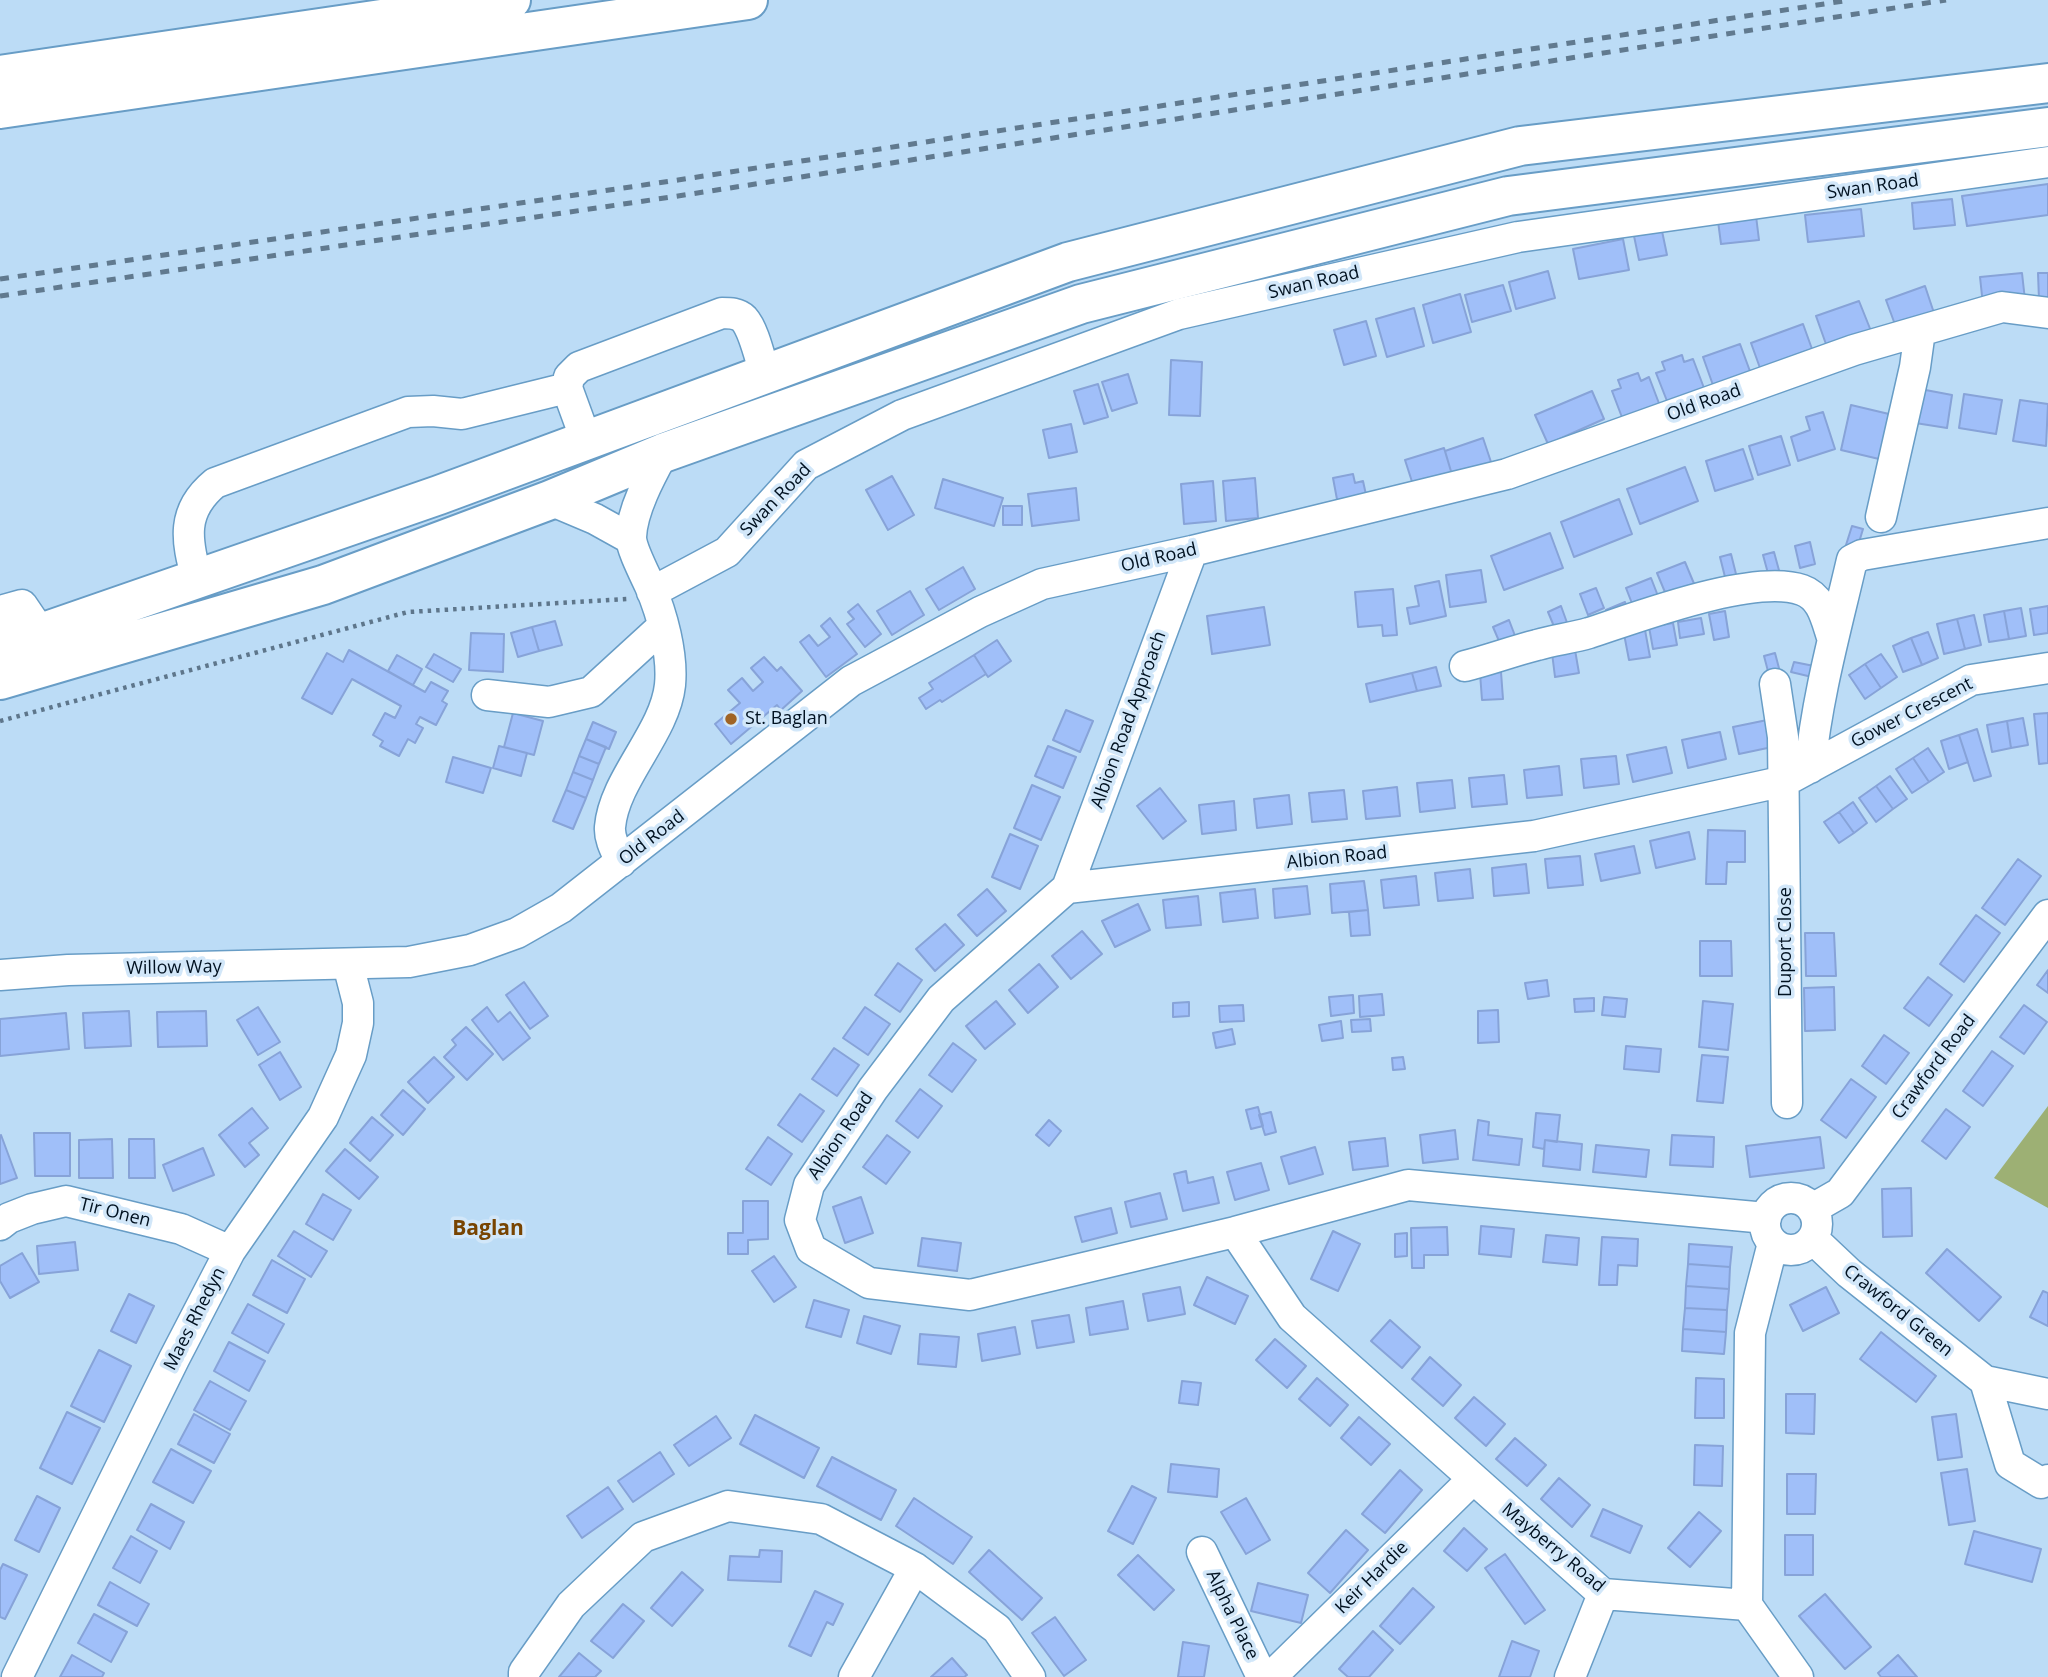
<!DOCTYPE html>
<html>
<head>
<meta charset="utf-8">
<style>
	body { margin:0 }
	canvas { display:block; background:#bcdcf6 }
</style>
</head>
<body>
<canvas width="2048" height="1677"></canvas>
<script>
const ctx = document.querySelector('canvas').getContext('2d');
ctx.lineJoin = 'round';
function fillPath(path, color) { ctx.fillStyle = color; ctx.fill(path, 'evenodd'); }
function strokePath(path, color, width, dash) { ctx.strokeStyle = color; ctx.lineWidth = width; ctx.lineCap = dash ? 'butt' : 'round'; ctx.setLineDash(dash || []); ctx.stroke(path); }
function label(font, color, halo, rows, align = 'center') {
  ctx.font = font + ' "Open Sans",sans-serif'; ctx.lineWidth = 7; ctx.setLineDash([]); ctx.textBaseline = 'middle'; ctx.strokeStyle = halo; ctx.fillStyle = color; for (const [text, x, y, turn = 0] of rows) {
    ctx.save(); ctx.translate(x, y); ctx.rotate((+turn || 0) * Math.PI / 180); ctx.textAlign = isNaN(turn) ? turn : align; if (halo) ctx.strokeText(text, 0, 0); ctx.fillText(text, 0, 0); ctx.restore();
  }
}
fillPath(new Path2D(`
	M2048,1106V1208L1994,1178Z`), '#9db074');
const building = new Path2D(`
	M2048,184V215L1967,226L1962,196Z
	M1952,199L1955,225L1914,229L1912,203Z
	M1861,209L1864,236L1808,242L1805,215Z
	M1756,216L1759,240L1721,244L1718,221Z
	M1662,231L1667,255L1639,260L1634,236Z
	M1623,239L1629,270L1579,279L1573,249Z
	M1548,271L1555,298L1516,309L1509,282Z
	M2022,273L2025,300L1983,305L1980,277Z
	M2038,273H2048V300H2039Z
	M1503,285L1511,311L1472,322L1465,295Z
	M1925,286L1935,316L1897,330L1886,300Z
	M1460,294L1471,332L1433,343L1423,305Z
	M1859,301L1871,331L1827,347L1816,316Z
	M1414,308L1424,346L1387,357L1376,319Z
	M1366,321L1376,356L1344,365L1334,330Z
	M1803,324L1812,349L1760,368L1751,343Z
	M1740,344L1751,374L1714,388L1703,357Z
	M1682,355L1684,362L1693,359L1704,388L1667,401L1656,373L1665,370L1662,362Z
	M1171,360L1202,362L1200,416L1169,415Z
	M1638,373L1641,381L1649,377L1660,406L1623,420L1612,391L1621,388L1618,380Z
	M1128,374L1137,403L1112,411L1102,382Z
	M1098,384L1108,417L1084,424L1074,391Z
	M1915,388L1952,395L1947,428L1909,422Z
	M1592,391L1604,419L1548,444L1535,415Z
	M1964,394L2002,400L1996,434L1959,428Z
	M2020,400L2048,404L2046,446L2013,441Z
	M1851,405L1889,414L1879,459L1841,450Z
	M1823,412L1835,449L1798,461L1791,437L1810,430L1806,417Z
	M1071,424L1077,452L1049,458L1043,430Z
	M1781,436L1790,465L1758,475L1749,446Z
	M1483,438L1492,465L1453,478L1445,451Z
	M1444,448L1453,478L1415,491L1405,460Z
	M1743,449L1753,479L1715,491L1706,461Z
	M1685,467L1698,501L1640,524L1627,489Z
	M1353,474L1355,483L1363,481L1368,504L1339,510L1333,478Z
	M892,476L914,515L888,530L866,490Z
	M1255,478L1258,518L1226,521L1223,481Z
	M943,479L1003,498L994,526L935,508Z
	M1213,481L1216,521L1184,524L1181,484Z
	M1076,488L1079,520L1032,526L1028,494Z
	M1619,499L1632,534L1574,557L1561,522Z
	M1003,506H1022V525H1003Z
	M1852,526L1863,529L1857,549L1846,545Z
	M1550,533L1563,568L1504,590L1491,556Z
	M1810,542L1815,564L1800,568L1795,546Z
	M1774,552L1780,574L1769,577L1763,555Z
	M1731,554L1738,582L1727,585L1720,557Z
	M1685,562L1695,586L1667,597L1657,573Z
	M963,567L975,589L939,610L926,589Z
	M1481,570L1486,602L1450,607L1446,575Z
	M1651,578L1658,596L1633,606L1626,588Z
	M1439,581L1446,616L1410,624L1407,608L1419,606L1415,586Z
	M1596,588L1604,608L1588,615L1580,594Z
	M1393,589L1397,635L1383,636L1382,625L1358,627L1355,592Z
	M910,591L924,615L892,635L877,611Z
	M1625,602L1629,613L1610,620L1606,610Z
	M858,604L881,634L865,647L847,624L854,619L848,612Z
	M1561,606L1570,631L1558,636L1548,612Z
	M2048,606V633L2034,635L2030,609Z
	M1264,607L1270,645L1212,654L1207,616Z
	M2021,608L2026,636L2009,639L2004,611Z
	M1725,611L1729,637L1714,640L1709,614Z
	M2004,611L2009,639L1989,642L1984,615Z
	M1974,615L1981,645L1965,649L1957,619Z
	M830,618L857,654L826,677L800,642L809,635L818,646L830,637L821,626Z
	M1701,618L1704,634L1680,638L1678,622Z
	M1957,619L1965,649L1944,654L1937,624Z
	M1509,620L1517,641L1502,648L1493,627Z
	M555,621L562,645L539,651L532,627Z
	M1673,623L1677,645L1653,649L1649,627Z
	M532,627L539,651L518,657L511,633Z
	M1645,630L1650,657L1629,660L1624,634Z
	M1928,632L1938,658L1922,665L1911,638Z
	M471,633L504,634L503,672L469,670Z
	M1911,638L1922,665L1903,672L1893,646Z
	M997,640L1011,661L988,677L974,655Z
	M349,650L425,692L431,682L448,691L442,701L447,704L436,725L420,717L416,724L423,728L415,743L408,739L399,756L380,746L383,741L373,735L385,713L395,718L401,706L352,679L332,714L302,698L327,653L343,662Z
	M1575,650L1579,673L1555,677L1552,653Z
	M1775,653L1780,672L1769,675L1764,656Z
	M434,654L461,669L453,682L426,667Z
	M1881,654L1897,677L1881,688L1865,664Z
	M397,655L422,669L413,685L388,671Z
	M974,655L986,674L942,702L940,700L926,709L919,698L933,689L929,683Z
	M764,657L777,671L781,667L802,691L781,710L777,705L731,744L715,724L740,703L728,690L742,678L753,691L763,682L751,668Z
	M1794,662L1814,666L1812,677L1791,672Z
	M1865,664L1881,688L1865,699L1849,675Z
	M1436,667L1441,686L1417,691L1412,673Z
	M1501,672L1503,699L1482,700L1480,673Z
	M1412,673L1417,691L1370,702L1366,684Z
	M1066,710L1093,721L1080,752L1053,740Z
	M513,713L543,721L534,755L504,747Z
	M2048,713V763L2039,764L2034,714Z
	M2023,718L2028,745L2011,748L2007,721Z
	M1772,719L1777,746L1739,754L1733,727Z
	M2007,721L2011,748L1992,752L1987,725Z
	M593,722L616,732L609,749L586,739Z
	M1977,729L1991,776L1974,781L1959,735Z
	M1720,732L1726,759L1688,768L1682,740Z
	M1959,735L1968,762L1949,769L1941,741Z
	M586,739L606,747L599,764L579,756Z
	M499,746L527,753L521,776L493,768Z
	M1048,746L1076,757L1063,788L1035,776Z
	M1666,747L1672,773L1633,782L1627,755Z
	M1928,748L1944,772L1929,782L1913,758Z
	M579,756L599,764L593,780L573,772Z
	M1616,756L1619,784L1584,788L1581,759Z
	M453,757L491,768L483,793L446,782Z
	M1913,758L1929,782L1912,793L1896,769Z
	M1559,766L1562,795L1527,798L1524,770Z
	M573,772L593,780L586,798L566,790Z
	M1504,775L1507,804L1472,807L1469,778Z
	M1890,776L1907,799L1893,809L1876,786Z
	M1452,780L1455,808L1420,812L1417,783Z
	M1032,785L1060,797L1041,840L1014,828Z
	M1876,786L1893,809L1876,822L1859,798Z
	M1397,787L1400,816L1366,819L1363,791Z
	M1160,788L1186,821L1163,839L1137,806Z
	M566,790L586,798L573,829L553,821Z
	M1344,790L1347,819L1312,822L1309,793Z
	M1289,795L1292,824L1257,828L1254,799Z
	M1234,801L1236,830L1202,834L1199,805Z
	M1853,802L1867,823L1854,833L1839,812Z
	M1839,812L1854,833L1839,843L1824,822Z
	M1708,830L1745,831V862H1727L1726,884H1706Z
	M1689,832L1695,859L1656,868L1650,841Z
	M1010,834L1038,846L1020,889L992,877Z
	M1634,846L1640,873L1601,881L1595,854Z
	M1580,856L1583,885L1548,888L1545,859Z
	M2018,859L2041,876L2005,925L1982,908Z
	M1526,864L1529,893L1494,896L1492,868Z
	M1470,869L1473,898L1438,901L1435,873Z
	M1416,876L1419,905L1384,908L1381,880Z
	M1364,881L1368,910L1332,913L1330,884Z
	M1307,886L1310,914L1275,918L1273,889Z
	M987,889L1006,911L977,936L958,915Z
	M1255,889L1258,918L1223,922L1220,893Z
	M1198,896L1201,925L1166,928L1163,900Z
	M1138,904L1150,930L1115,947L1102,921Z
	M1368,910L1370,935L1351,936L1349,912Z
	M1976,915L2000,933L1964,982L1940,964Z
	M945,924L964,945L935,971L916,949Z
	M1082,931L1102,954L1071,979L1052,956Z
	M1805,933H1834L1836,976H1806Z
	M1700,941H1731L1732,976H1700Z
	M898,963L922,980L900,1012L875,995Z
	M1039,964L1058,987L1028,1013L1009,990Z
	M2048,970V993L2037,985Z
	M1928,977L1952,995L1929,1026L1904,1008Z
	M1547,980L1549,996L1528,999L1525,983Z
	M524,982L548,1016L530,1029L506,995Z
	M1834,987L1835,1030L1805,1031L1804,988Z
	M1382,994L1384,1015L1360,1017L1359,996Z
	M1353,995L1354,1013L1331,1016L1329,997Z
	M1604,997L1627,999L1625,1017L1602,1015Z
	M1594,998V1011L1575,1012L1574,999Z
	M996,1001L1015,1024L985,1049L966,1026Z
	M1703,1001L1733,1004L1728,1050L1699,1047Z
	M1189,1002V1016L1173,1017V1003Z
	M1243,1005L1244,1021L1220,1022L1219,1006Z
	M2024,1005L2047,1022L2024,1054L2000,1037Z
	M258,1007L280,1042L258,1055L237,1020Z
	M487,1007L498,1022L510,1012L530,1038L503,1060L472,1020Z
	M865,1007L890,1024L868,1055L843,1038Z
	M1498,1010L1499,1042L1478,1043V1011Z
	M129,1011L131,1046L85,1048L83,1013Z
	M206,1011L207,1046L158,1047L157,1012Z
	M66,1013L69,1049L0,1056V1019Z
	M1370,1019L1371,1031L1352,1032L1351,1020Z
	M1341,1021L1343,1038L1322,1041L1319,1025Z
	M466,1027L493,1054L467,1080L444,1057L456,1045L452,1040Z
	M1232,1029L1235,1044L1216,1048L1213,1033Z
	M1884,1035L1909,1053L1886,1084L1862,1066Z
	M953,1043L976,1060L952,1092L929,1075Z
	M1626,1046L1661,1049L1659,1072L1624,1069Z
	M834,1048L859,1065L837,1096L812,1079Z
	M1992,1051L2013,1066L1983,1106L1963,1091Z
	M280,1052L301,1087L280,1100L259,1065Z
	M1702,1055L1728,1057L1723,1103L1697,1101Z
	M434,1057L454,1077L428,1103L408,1082Z
	M1403,1057L1405,1069L1393,1070L1392,1058Z
	M1851,1079L1876,1097L1846,1138L1821,1120Z
	M920,1089L942,1106L918,1138L896,1121Z
	M403,1090L425,1109L403,1135L381,1115Z
	M800,1094L824,1111L802,1142L778,1125Z
	M1258,1107L1263,1126L1251,1129L1246,1110Z
	M252,1108L268,1128L249,1143L259,1155L245,1167L219,1135Z
	M1946,1109L1970,1127L1946,1159L1922,1141Z
	M1271,1112L1276,1132L1265,1135L1259,1115Z
	M1536,1113L1560,1115L1557,1142L1545,1140L1544,1149L1533,1147Z
	M372,1117L393,1135L370,1161L350,1143Z
	M1049,1120L1061,1131L1049,1146L1036,1135Z
	M1478,1120L1489,1122L1488,1135L1522,1139L1519,1165L1473,1160Z
	M1455,1130L1458,1159L1423,1163L1420,1135Z
	M34,1133H70V1176H35Z
	M1,1135L17,1178L0,1184V1136Z
	M887,1135L910,1152L886,1184L863,1167Z
	M1672,1135L1714,1137L1713,1167L1670,1165Z
	M768,1137L792,1154L771,1185L746,1169Z
	M1820,1137L1824,1168L1750,1177L1746,1146Z
	M1385,1138L1388,1166L1353,1170L1349,1142Z
	M112,1139L113,1178H79V1140Z
	M129,1139H154L155,1178H129Z
	M1545,1140L1582,1144L1580,1170L1543,1166Z
	M1596,1145L1649,1150L1646,1177L1593,1172Z
	M1315,1147L1323,1174L1289,1184L1281,1157Z
	M203,1148L214,1175L173,1191L163,1165Z
	M345,1149L378,1177L359,1199L326,1171Z
	M1261,1163L1269,1190L1235,1200L1227,1172Z
	M1186,1171L1188,1183L1213,1177L1219,1203L1183,1211L1174,1174Z
	M1911,1188L1912,1236L1883,1237L1882,1189Z
	M1160,1193L1167,1219L1131,1227L1125,1202Z
	M323,1194L351,1210L333,1240L306,1224Z
	M861,1197L873,1233L845,1243L833,1207Z
	M743,1201H768V1239L748,1240V1254H728V1233H743Z
	M1111,1208L1117,1233L1082,1242L1075,1217Z
	M1481,1226L1514,1229L1511,1257L1479,1254Z
	M1447,1227L1448,1255H1424V1268H1412L1411,1228Z
	M294,1231L327,1251L311,1277L278,1256Z
	M1333,1231L1360,1244L1338,1291L1311,1279Z
	M1407,1233V1256L1395,1257V1234Z
	M1546,1235L1579,1238L1577,1265L1543,1262Z
	M1602,1237L1638,1239L1637,1266L1618,1265L1617,1285H1599Z
	M922,1238L961,1243L957,1271L918,1266Z
	M75,1242L78,1270L39,1274L37,1246Z
	M1689,1244L1732,1247L1730,1267L1688,1264Z
	M1947,1249L2001,1297L1979,1321L1926,1273Z
	M22,1253L39,1282L10,1298L0,1281V1266Z
	M774,1256L796,1287L774,1302L752,1271Z
	M272,1260L305,1279L287,1313L253,1295Z
	M1688,1264L1730,1267L1729,1289L1686,1286Z
	M1207,1277L1248,1296L1235,1324L1194,1305Z
	M1686,1286L1729,1289L1727,1310L1685,1308Z
	M1180,1287L1185,1314L1148,1321L1143,1294Z
	M1826,1287L1839,1313L1803,1331L1790,1305Z
	M2043,1291L2048,1293V1326L2030,1317Z
	M129,1294L154,1306L136,1343L111,1331Z
	M814,1300L849,1310L841,1337L806,1327Z
	M1123,1301L1128,1329L1090,1335L1086,1308Z
	M248,1304L284,1324L268,1353L232,1333Z
	M1685,1308L1727,1310L1726,1332L1683,1329Z
	M1069,1315L1074,1342L1037,1348L1032,1321Z
	M864,1316L900,1326L891,1354L857,1343Z
	M1390,1320L1420,1347L1402,1368L1371,1341Z
	M1015,1327L1020,1354L982,1361L978,1334Z
	M1683,1329L1726,1332L1724,1354L1682,1351Z
	M1881,1332L1936,1376L1916,1402L1860,1359Z
	M920,1334L959,1337L956,1367L918,1364Z
	M1275,1339L1306,1366L1287,1388L1256,1360Z
	M229,1342L265,1361L249,1391L214,1371Z
	M99,1350L131,1366L104,1422L71,1406Z
	M1430,1357L1461,1385L1443,1406L1412,1379Z
	M1317,1378L1348,1405L1330,1426L1299,1399Z
	M1696,1378L1724,1379V1418H1695Z
	M210,1381L246,1401L230,1430L194,1410Z
	M1182,1381L1201,1383L1198,1405L1179,1403Z
	M1786,1394H1815L1814,1434L1786,1433Z
	M1474,1397L1505,1424L1486,1446L1455,1418Z
	M67,1412L100,1428L72,1484L40,1468Z
	M194,1414L230,1434L214,1463L178,1444Z
	M1956,1414L1962,1457L1938,1460L1932,1417Z
	M755,1415L819,1448L804,1478L740,1444Z
	M716,1416L731,1438L689,1466L674,1445Z
	M1359,1417L1390,1444L1371,1465L1341,1438Z
	M1515,1438L1546,1465L1527,1486L1496,1459Z
	M1695,1445L1723,1446L1722,1486L1694,1485Z
	M171,1449L211,1471L193,1503L153,1482Z
	M660,1452L674,1474L633,1502L618,1481Z
	M832,1457L896,1490L881,1520L817,1486Z
	M1171,1464L1219,1469L1217,1497L1168,1492Z
	M1967,1469L1975,1521L1949,1525L1941,1473Z
	M1400,1470L1422,1490L1385,1533L1362,1514Z
	M1787,1474H1816L1815,1514H1787Z
	M1559,1478L1590,1505L1572,1527L1541,1499Z
	M1132,1486L1156,1498L1133,1544L1108,1531Z
	M608,1487L623,1509L582,1538L567,1516Z
	M37,1496L60,1508L39,1552L15,1540Z
	M914,1498L972,1537L953,1564L896,1526Z
	M1246,1498L1270,1540L1246,1554L1221,1512Z
	M151,1504L184,1522L170,1549L137,1530Z
	M1603,1509L1642,1526L1630,1553L1591,1536Z
	M1699,1512L1721,1531L1690,1567L1668,1548Z
	M1464,1528L1487,1549L1467,1571L1444,1551Z
	M1346,1530L1368,1550L1330,1593L1308,1573Z
	M1974,1531L2041,1549L2032,1582L1965,1564Z
	M1785,1535H1813V1575H1785Z
	M131,1536L157,1551L140,1583L113,1568Z
	M760,1550L782,1551L781,1582L728,1580L730,1556L759,1557Z
	M989,1550L1042,1598L1022,1620L969,1572Z
	M1505,1554L1545,1610L1525,1624L1485,1568Z
	M1138,1555L1174,1590L1154,1610L1118,1575Z
	M3,1564L27,1575L5,1619L0,1617V1570Z
	M682,1572L703,1590L672,1626L651,1608Z
	M110,1582L149,1604L137,1626L98,1605Z
	M1258,1583L1308,1595L1301,1623L1251,1611Z
	M1413,1588L1434,1607L1400,1644L1380,1626Z
	M815,1591L843,1604L833,1625L827,1622L811,1656L789,1646Z
	M1825,1594L1871,1647L1845,1669L1799,1616Z
	M623,1604L644,1621L613,1658L591,1641Z
	M94,1614L127,1632L111,1662L78,1643Z
	M1055,1617L1086,1660L1064,1676L1032,1633Z
	M1373,1631L1393,1650L1369,1677H1348L1339,1669Z
	M1512,1641L1539,1651L1530,1677H1499Z
	M1183,1642L1209,1646L1204,1677H1178Z
	M579,1653L601,1671L595,1677H559Z
	M72,1655L104,1673L102,1677H60Z
	M1898,1655L1917,1677H1881L1878,1673Z
	M952,1658L967,1675L964,1677H931Z`);
fillPath(building, '#a0bff9');
strokePath(building, '#87a3d8', 2);
const minor = new Path2D(`
	M586,440L567,388L569,377L579,367L722,313C730,313 738,313 744,319C754,330 760,359 765,374
	M550,500L595,519L631,539
	M1881,517L1915,367L1920,331
	M197,579C186,540 181,511 215,483L408,412L433,411L462,414L567,388
	M652,592L727,552L806,465L902,415L1179,314L1518,237L2048,162
	M0,611L22,605L41,633
	M1465,666C1489,660 1513,651 1537,645C1554,640 1572,638 1589,633C1638,617 1754,573 1802,590C1822,597 1826,619 1832,637
	M1775,684L1783,737L1787,1103
	M487,695L549,702L591,692L662,627
	M1810,768C1817,696 1836,629 1852,560L1862,555L2048,523
	M621,862C616,851 609,839 610,827C614,779 665,733 670,685C673,654 662,614 650,586C645,575 631,548 631,537C632,510 650,477 663,453
	M1067,888L1192,551
	M0,975L68,970L409,962L470,950L517,933L561,908L851,681L980,612L1042,584L1192,551L1507,474L1854,350L2002,307L2048,313
	M1765 1224a26 26 0 1 1 52 0a26 26 0 1 1-52 0Z
	M1812,1209L1840,1193L2048,915
	M1766,1218L1408,1185L1235,1232L970,1295L869,1283L811,1249L800,1220L809,1185L873,1089L941,999L1067,888L1534,836L1785,781L1971,680L2048,668
	M0,1225L9,1218L32,1209L66,1201L181,1229L230,1251
	M1235,1232L1292,1317L1603,1594L1747,1605L1750,1333L1773,1243
	M1813,1239L1849,1273L1985,1381L2048,1394
	M1985,1381L2010,1464L2041,1483L2048,1480
	M1202,1552L1262,1677
	M1747,1605L1798,1677
	M17,1677L174,1359L230,1251L323,1117L351,1055L358,1023V1003L348,964
	M524,1677V1672L571,1605L643,1537L728,1506L821,1519L915,1568L997,1629L1030,1677
	M854,1677L915,1568
	M1271,1677L1473,1479
	M1570,1677L1603,1594`);
const major = new Path2D(`
	M0,644L41,633L439,495L1068,262L1520,146L2048,83
	M0,680L323,585L550,500L663,453L1081,304L1508,196L2048,127`);
const highway = new Path2D(`
	M0,75L511,0
	M0,109L748,0`);
strokePath(minor, '#689dc6', 33);
strokePath(major, '#689dc6', 42);
strokePath(highway, '#689dc6', 42);
strokePath(new Path2D(`
	M0,721L408,612L628,599`), '#5e768b', 4.5, [3.5, 5]);
strokePath(minor, '#fff', 30);
strokePath(major, '#fff', 38);
strokePath(highway, '#fff', 38);
strokePath(new Path2D(`
	M0,279L678,180L1850,0
	M0,296L678,196L1946,0`), '#617a8f', 5, [9, 9]);
for (const [x, y, r, color] of [
	[731,719,7,"#a06426"]
]) { const dot = new Path2D(); dot.arc(x, y, r, 0, 2 * Math.PI); ctx.fillStyle = color; ctx.fill(dot); strokePath(dot, '#d2e7f9', 2.5); }
label('18px', '#001120', '#d2e7f9', [
	["Swan Road",1873,187,-8],
	["Swan Road",1314,283,-13],
	["Old Road",1704,403,-20],
	["Swan Road",776,500,-46],
	["Old Road",1159,558,-13],
	["Gower Crescent",1912,713,-27],
	["Albion Road Approach",1129,720,-70],
	["Old Road",652,838,-38],
	["Albion Road",1337,858,-6],
	["Duport Close",1786,942,-90],
	["Willow Way",174,968,-1],
	["Crawford Road",1934,1067,-53],
	["Albion Road",841,1136,-56],
	["Tir Onen",115,1213,14],
	["Crawford Green",1898,1311,39],
	["Maes Rhedyn",195,1319,-63],
	["Mayberry Road",1553,1548,40],
	["Keir Hardie",1372,1578,-45],
	["Alpha Place",1232,1615,64]
]);
label('18px', '#001120', '#d2e7f9', [
	["St. Baglan",745,719]
], 'left');
label('bold 21px', '#784401', '#d2e7f9', [
	["Baglan",488,1229]
]);
</script>
</body>
</html>
